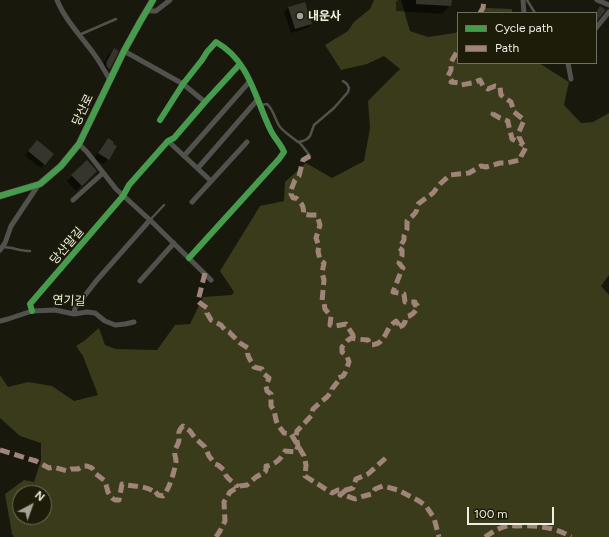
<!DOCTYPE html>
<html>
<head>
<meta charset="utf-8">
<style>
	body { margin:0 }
	#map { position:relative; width:609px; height:537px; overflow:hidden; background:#18180d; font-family:Figtree,sans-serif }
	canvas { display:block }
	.legend { position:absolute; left:457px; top:12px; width:140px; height:52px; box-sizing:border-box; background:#1c1c09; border:1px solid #707060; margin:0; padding:5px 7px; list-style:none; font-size:12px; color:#eeefe2 }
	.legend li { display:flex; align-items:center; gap:8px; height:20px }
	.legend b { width:20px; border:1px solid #707060 }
	.north { position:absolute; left:12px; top:485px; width:40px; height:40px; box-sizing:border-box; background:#1c1c09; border:1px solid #707060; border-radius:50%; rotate:41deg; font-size:11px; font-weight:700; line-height:16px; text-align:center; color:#eeefe2 }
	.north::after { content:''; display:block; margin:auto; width:14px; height:18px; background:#a3a497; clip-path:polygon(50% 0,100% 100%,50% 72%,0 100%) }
	.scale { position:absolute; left:467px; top:507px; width:87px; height:18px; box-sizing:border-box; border:2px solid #eeefe2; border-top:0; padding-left:5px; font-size:12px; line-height:14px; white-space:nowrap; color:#eeefe2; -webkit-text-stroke:3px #1c1c09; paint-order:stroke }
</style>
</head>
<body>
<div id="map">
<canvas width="609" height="537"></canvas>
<ul class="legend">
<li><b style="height:5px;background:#469c4c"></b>Cycle path</li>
<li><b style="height:5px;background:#a18479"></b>Path</li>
</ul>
<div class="north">N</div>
<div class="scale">100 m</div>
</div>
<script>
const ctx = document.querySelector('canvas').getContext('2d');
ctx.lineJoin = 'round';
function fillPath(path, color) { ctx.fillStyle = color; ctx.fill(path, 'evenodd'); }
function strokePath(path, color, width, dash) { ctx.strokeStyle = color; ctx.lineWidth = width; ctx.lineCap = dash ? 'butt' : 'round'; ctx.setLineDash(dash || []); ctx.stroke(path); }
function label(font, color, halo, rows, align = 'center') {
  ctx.font = font + ' Figtree,"Noto Sans KR",sans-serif'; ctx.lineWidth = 3.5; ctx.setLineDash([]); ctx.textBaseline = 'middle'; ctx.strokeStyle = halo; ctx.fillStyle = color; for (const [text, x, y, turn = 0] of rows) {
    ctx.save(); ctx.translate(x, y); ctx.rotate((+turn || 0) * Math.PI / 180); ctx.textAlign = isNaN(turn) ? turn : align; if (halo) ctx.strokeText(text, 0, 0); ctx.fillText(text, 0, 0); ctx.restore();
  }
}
fillPath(new Path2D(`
	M374,0H401L410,31L428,37L455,33L458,31V63H539L569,82L564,105L581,123L593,122L609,113V275L601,286L609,295V537H14L12,534L5,494L24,480L34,482L41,460V443L20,436L0,418V375L8,387L28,382L52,386L74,401L98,395L83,356L76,346L84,341L99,328L105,345L116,349L157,350L175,325L190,324L203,297L232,295L234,292L220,271L260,206L284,201L285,182L306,163L332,178L364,161L370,128L368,101L400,69L384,56L367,64L341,70L325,45L348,31L354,22L370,9ZM20,493H44V517H20Z
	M486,8L512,9V13H480Z`), '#3a3b1a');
fillPath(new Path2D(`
	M398,0H451L450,5L442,14L396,11V2Z
	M304,3L311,24L307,28L291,33L284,12L288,8Z
	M114,49L117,51L109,68L103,74L101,71L102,69H101L108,55Z
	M108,139V159L103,164L94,159L102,145Z
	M33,145L44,164L41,168L25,156Z
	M96,171L76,191L67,181L72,176Z`), '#0007');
fillPath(new Path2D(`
	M416,0H452L451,6L416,4Z
	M305,2L312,24L295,29L288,7Z
	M600,6L606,10L596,22V13Z
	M114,48L119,51L110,69L108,68L106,65L107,64L106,63Z
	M108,138L114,142L113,144L117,146L109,160L98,153Z
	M37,140L54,154L45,165L28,151Z
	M87,160L97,171L82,186L71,175Z`), '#35352b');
strokePath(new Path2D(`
	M527,0L535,13
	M79,35L116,19
	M261,105L267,104C274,110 275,120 280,127C285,133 292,137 298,142L303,141L307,139L310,136L314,125L334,108L348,92L349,88L347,84L343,81
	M299,142L304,148L310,156
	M150,220L164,205
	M3,247C12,247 20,251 30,251`), '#51514d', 2.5);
strokePath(new Path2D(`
	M57,0C65,20 81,36 94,54C100,62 105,72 110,80
	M523,0L524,13
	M597,0L609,5
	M146,11H156L170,0
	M596,28L609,12
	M124,51L183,84L205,102
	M568,63L571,79
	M160,120L183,84L202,60L207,52L216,42C250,61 255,99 271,131C275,139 281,144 284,152L279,159L189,258
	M168,141L211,181
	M79,144L87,152L116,189L150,220L211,280
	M184,156L250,81
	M198,168L258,99
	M73,200L103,173
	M192,202L247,142
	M0,250L5,243L11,226L39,184
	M140,281L174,243
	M32,311L30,304L123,196L129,185L168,141L174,138L205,102L240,64
	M74,314L75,308L97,280L150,220
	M0,321L8,319L32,311L55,310L74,314L87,312L95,313L105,321L115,325L125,324L134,322`), '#51514d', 5);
strokePath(new Path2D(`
	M0,196L40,184L61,166L79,144L124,51L140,22L153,0`), '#54544e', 7);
strokePath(new Path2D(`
	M480,13L483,8L484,0
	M494,113L493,114L500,118L508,121C508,124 511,134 512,139L522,144
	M310,156L303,160L299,176L295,180L291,190L292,192L291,194L293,198H296C301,202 305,207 303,214L309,215H317L320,225L316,238L319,246L318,251L320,260L324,263L322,273L324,280L322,301L324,303L325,309L331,316L330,325L335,326L346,324L353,335V338
	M205,273L198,301L200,303L207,308V313L211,320L221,325L225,330L229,332L240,343L248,348C246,358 251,359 254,367L262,369L264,374L269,378L266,386L267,391L271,394V406L274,410L276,420L278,425L284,433L291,434L304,456L306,465L305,476L332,493L338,490H346L353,488L356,479L368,474L388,456
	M0,450L36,461L49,468L53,467L67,471L71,469H78L83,466H87L92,468L96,474L105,481L108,492L112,498L115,500H119L122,484C134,487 144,485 155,492V491L158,495L163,496C169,490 175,470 176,461C176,458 174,454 175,451C175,448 179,444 179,440C179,433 177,432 183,426L190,431L195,438L205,447L209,456L215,464L218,465L224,470C225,478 231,480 236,485L237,488
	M346,490L340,495L347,496L355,499L364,496L372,494L375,489L383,486L398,490L419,501L426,506L434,518L439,537
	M216,537L220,531L225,521L224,502L230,492L240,486L247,485L256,477L265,472L266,470V466C275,465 281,459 285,451L296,452L298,446L296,436L297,431L312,415L313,409L322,401L327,397L332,391V389L339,380L338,378L343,376L345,373L349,362L347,356L342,352V347L347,341L351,338L356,339L368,340L370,345C382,345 384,337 389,328C390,326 393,323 396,321L399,325L398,328L403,325L405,322L406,317C412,316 415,312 418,307L417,305H415V302H405L404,294L393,292L402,269L403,268L399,263L402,256V250L399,248L404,240V236L407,229V221C412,216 418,213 417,206L418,204L433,193L440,184L450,175L469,173L481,166L486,167L500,163H507L520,160C521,154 525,151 526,146L523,145L519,137V132L524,120L514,112L511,102L501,95L500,87L495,86L488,89L483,86L480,80L472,83L461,85L459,83L451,82L452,81L448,76L451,70V62L458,50
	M485,537C491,533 500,527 507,526C510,525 514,526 517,526C535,525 556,527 571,537`), '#a18479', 5, [10, 5]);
strokePath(new Path2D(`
	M160,120L183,84L202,60L207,52L216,42C250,61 255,99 271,131C275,139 281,144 284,152L279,159L189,258
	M0,196L40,184L61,166L79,144L124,51L140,22L153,0
	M32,311L30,304L123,196L129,185L168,141L174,138L205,102L240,64`), '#469c4c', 6);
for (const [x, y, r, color] of [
	[300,16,4,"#a3a497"]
]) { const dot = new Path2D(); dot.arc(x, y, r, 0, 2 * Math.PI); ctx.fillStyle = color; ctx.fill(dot); strokePath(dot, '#1c1c09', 1.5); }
label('bold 12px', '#eeefe2', '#1c1c09', [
	["내운사",308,16]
], 'left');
label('12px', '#eeefe2', '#1c1c09', [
	["당산로",83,110,-64],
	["당산말길",67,246,-49],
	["연기길",69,301,3]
]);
</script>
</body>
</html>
